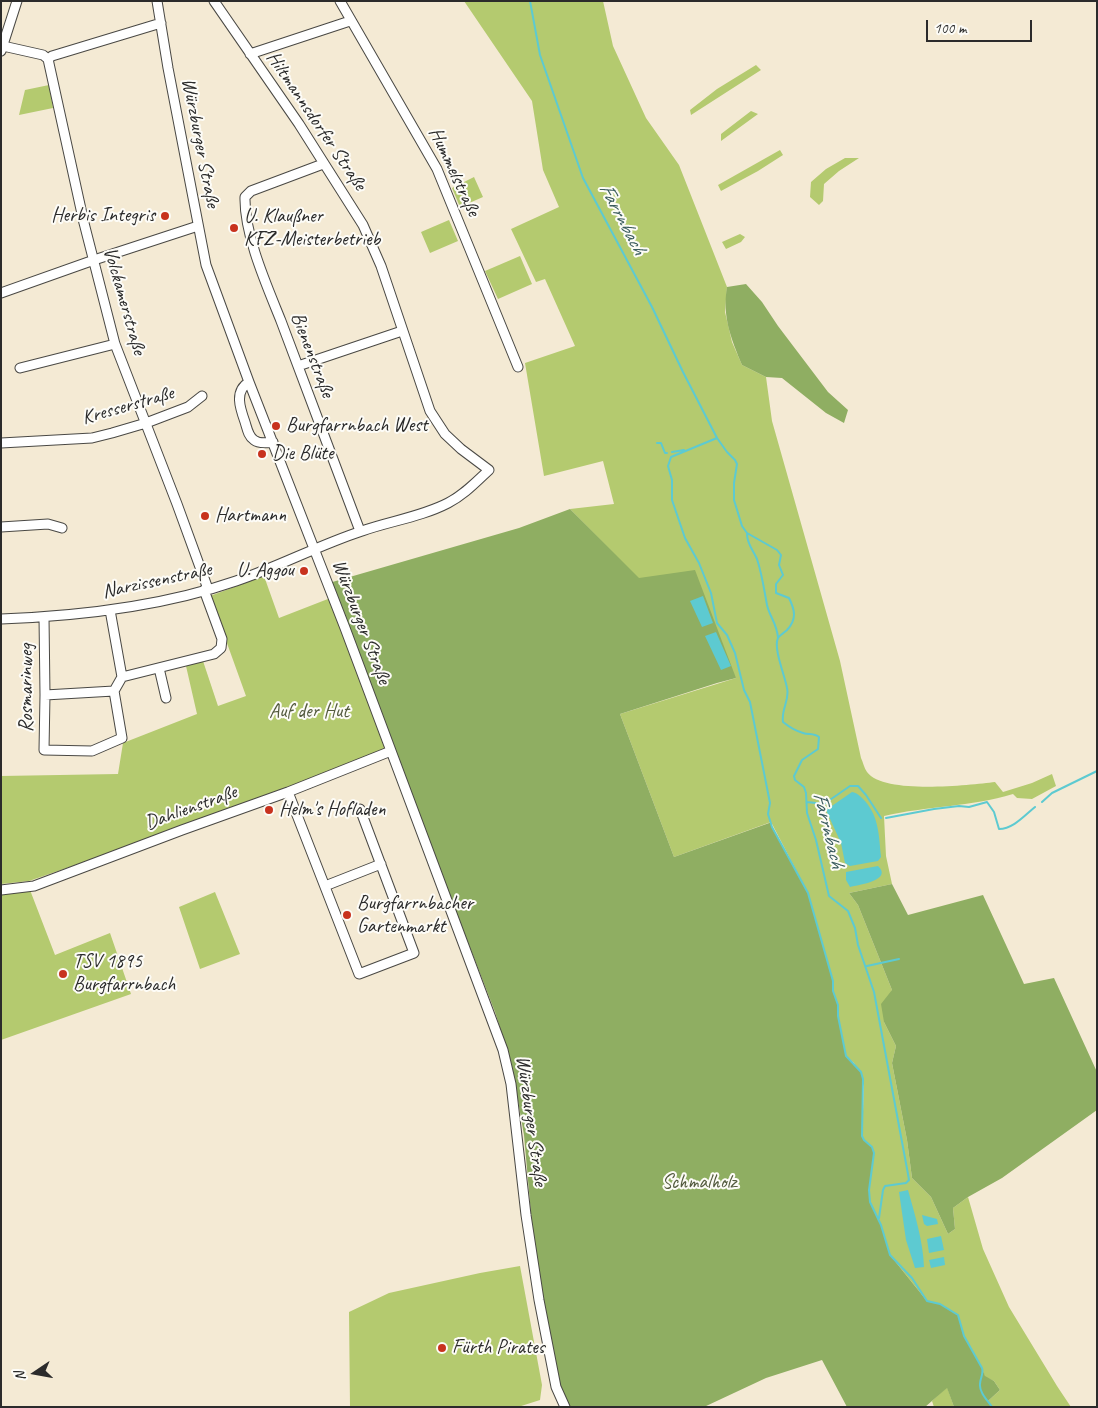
<!DOCTYPE html>
<html>
<head>
<meta charset="utf-8">
<style>
	body { margin:0 }
	#map { position:relative; width:1098px; height:1408px; overflow:hidden; background:#f4ead4; font-family:Caveat,sans-serif }
	canvas { display:block }
	.frame { position:absolute; inset:0; border:2px solid #2b2b2b; pointer-events:none }
	.north { position:absolute; left:10px; top:1348px; width:50px; height:50px; -webkit-text-stroke:4px #fdfcf7; paint-order:stroke; rotate:258deg; font-size:14px; font-weight:700; line-height:20px; text-align:center; color:#2b2b2b }
	.north::after { content:''; display:block; margin:auto; width:18px; height:22px; background:#2b2b2b; clip-path:polygon(50% 0,100% 100%,50% 72%,0 100%) }
	.scale { position:absolute; left:926px; top:20px; width:106px; height:22px; box-sizing:border-box; border:2px solid #2b2b2b; border-top:0; padding-left:6px; font-size:15px; line-height:18px; white-space:nowrap; color:#2b2b2b; -webkit-text-stroke:4px #fdfcf7; paint-order:stroke }
</style>
</head>
<body>
<div id="map">
<canvas width="1098" height="1408"></canvas>
<div class="frame"></div>
<div class="north">N</div>
<div class="scale">100 m</div>
</div>
<script>
const ctx = document.querySelector('canvas').getContext('2d');
ctx.lineJoin = 'round';
function fillPath(path, color) { ctx.fillStyle = color; ctx.fill(path, 'evenodd'); }
function strokePath(path, color, width, dash) { ctx.strokeStyle = color; ctx.lineWidth = width; ctx.lineCap = dash ? 'butt' : 'round'; ctx.setLineDash(dash || []); ctx.stroke(path); }
function label(font, color, halo, rows, align = 'center') {
  ctx.font = font + ' Caveat,sans-serif'; ctx.lineWidth = 4; ctx.setLineDash([]); ctx.textBaseline = 'middle'; ctx.strokeStyle = halo; ctx.fillStyle = color; for (const [text, x, y, turn = 0] of rows) {
    ctx.save(); ctx.translate(x, y); ctx.rotate((+turn || 0) * Math.PI / 180); ctx.textAlign = isNaN(turn) ? turn : align; if (halo) ctx.strokeText(text, 0, 0); ctx.fillText(text, 0, 0); ctx.restore();
  }
}
fillPath(new Path2D(`
	M464,1H603L613,46L646,118L679,165L705,231L727,287L725,312L732,342L742,365L766,377L772,421L840,661L861,758C863,762 864,768 867,772C884,795 969,785 995,782L1003,792L1032,783L1052,774L1056,786L1032,799L1017,798L1013,794C971,807 927,806 884,816L886,856L892,884L849,893L858,905L892,990L884,1022L896,1046L892,1063L907,1140L912,1178L931,1197L948,1234L955,1229L953,1208L968,1197L983,1249L1009,1307L1057,1386L1071,1407H992L988,1401L1000,1390L994,1381L985,1377L982,1368L964,1336L958,1315L940,1304L927,1301L890,1255L881,1225L870,1202L869,1190L871,1165L873,1161L872,1147L864,1140L862,1136L864,1086L854,1063L846,1056L838,1016V1005L833,991V981L808,893L771,822L674,857L620,714L736,678L570,509L614,504L603,461L544,476L525,363L575,346L545,279L536,282L511,229L559,207L543,170L532,101Z
	M756,65L761,70L691,115L690,110L717,89Z
	M49,85L53,108L19,115L25,90Z
	M751,111L758,114L721,141V134Z
	M780,150L783,155L758,171L721,191L718,185Z
	M845,158H859L839,171L824,184L823,201L819,205L810,197L811,182L826,169Z
	M474,177L483,197L460,207L452,188Z
	M449,220L458,241L430,253L421,232Z
	M740,234L745,237L741,242L726,249L722,242Z
	M520,256L532,284L498,299L485,271Z
	M264,576L279,618L333,597L394,749L249,805L29,881L1,884V776L118,774L123,743L197,714L186,666L203,661L218,706L246,696L210,596Z
	M30,890L55,955L110,933L131,994L1,1040V893Z
	M215,892L240,954L200,969L179,907Z
	M520,1266L542,1385L540,1400L518,1407H350L349,1312L389,1293L480,1273Z
	M947,1387L954,1407H934L932,1401Z`), '#b4ca6f');
fillPath(new Path2D(`
	M746,284L762,302L778,326L828,392L848,410L844,423L826,413L782,378L766,377L742,365C731,338 722,317 727,287Z
	M570,509L639,578L695,570L736,678L717,683L620,714L674,857L772,822H771L772,827L808,893L833,981V991L838,1005V1016L846,1056L861,1072L863,1079L862,1136L864,1140L872,1147L874,1153L869,1190L870,1202L881,1225L890,1255L927,1301L940,1304L958,1315L964,1336L982,1368L985,1376L994,1381L1000,1390L988,1401L992,1407H954L947,1388L925,1407H847L822,1360L766,1378L704,1407H569L559,1386L535,1259L524,1135L515,1084L511,1062L495,1012L329,583L519,528Z
	M892,884L908,915L983,895L1024,984L1054,978L1097,1072V1110L1002,1178L968,1197L953,1208L955,1229L948,1234L931,1197L912,1178L907,1140L892,1063L896,1046L884,1022L881,1004L892,990L858,905L849,893Z`), '#8fae62');
fillPath(new Path2D(`
	M703,596L713,623L702,627L690,601Z
	M716,632L731,666L721,670L705,636Z
	M852,792C858,793 861,797 865,801C879,817 879,836 881,857L878,861L850,866L845,863L841,843L826,810Z
	M878,866C893,880 859,885 850,887L846,880V872Z
	M908,1190C915,1215 923,1241 924,1267L915,1268L906,1240L899,1192Z
	M922,1215L937,1219L938,1224L927,1226L924,1224Z
	M941,1236L944,1250L929,1253L927,1239Z
	M944,1257L945,1265L931,1268L929,1260Z`), '#5dcad1');
strokePath(new Path2D(`
	M530,1L540,55L583,178L652,307L683,372L717,438L727,452L735,460L737,464L734,483V500L742,526L747,533L777,550L781,555L779,565L783,575L776,584V593L789,598C795,610 797,619 787,630C785,632 780,635 778,638C773,648 785,676 787,688C790,700 781,709 783,722C788,726 796,731 803,733C809,735 814,733 819,737L818,749L802,760L794,776L795,780L804,787L806,793L807,813L816,840L829,896L848,911L855,928L858,945L874,992L908,1174L909,1180L906,1183L885,1186L883,1190L879,1218
	M717,438L671,457L668,466L672,480V500L685,538L699,563L711,593L717,623L727,635L735,653L744,690L750,702L770,803L768,814L772,827L808,893L833,981V991L838,1005V1016L846,1056L861,1072L863,1079L862,1136L864,1140L872,1147L874,1153L869,1190L870,1202L881,1225L890,1255L912,1278L927,1301L940,1304L958,1315L964,1336L982,1368C984,1374 980,1378 980,1384C979,1392 987,1400 992,1407
	M657,443H661L665,453H667
	M672,452L684,450
	M747,534C747,544 753,550 757,559C762,574 764,589 767,605C770,618 777,623 778,638
	M807,802L824,804L850,786H858L866,795L881,818
	M1042,802L1052,793L1097,771
	M886,818L934,809L959,806L969,807L987,802L994,812L999,829C1013,829 1024,816 1035,807
	M867,966L899,959`), '#5dcad1', 2);
const minor = new Path2D(`
	M157,1L168,68L206,265L249,382L345,628L503,1050L511,1084L526,1215L539,1300L556,1387L565,1407
	M340,1L437,169L518,367
	M3,46L43,55L48,59L84,223L115,344L177,504L208,589
	M1,51L17,1
	M250,54L350,21
	M48,59L52,56L161,23
	M323,164L251,191L245,197C244,235 267,286 281,321C307,391 334,461 360,531
	M1,293L94,260L198,226
	M298,366L402,331
	M20,368L115,344
	M249,382C234,391 240,408 245,422C247,428 248,436 254,440C259,444 267,443 273,442
	M1,443L92,438L112,433L146,423L188,407L202,396
	M1,527L48,524L62,528
	M110,610L122,677
	M44,617L45,695L44,750L92,751L122,738L114,691
	M1,619C80,616 161,607 236,581C278,567 319,545 362,531C390,521 421,517 448,503C464,495 476,482 489,470L461,449L445,434L430,411L381,266L363,225L299,124L214,1
	M159,668L166,698
	M45,695L114,691L122,677L214,654L221,648L222,639L204,590
	M288,792L359,974L414,953L360,809
	M325,886L381,864
	M1,890L34,886L182,830L288,792L391,751`);
strokePath(minor, '#494844', 11);
strokePath(minor, '#fff', 9);
for (const [x, y, r, color] of [
	[165,216,5,"#c8321e"],
	[234,228,5,"#c8321e"],
	[276,426,5,"#c8321e"],
	[262,454,5,"#c8321e"],
	[205,516,5,"#c8321e"],
	[304,571,5,"#c8321e"],
	[269,810,5,"#c8321e"],
	[347,915,5,"#c8321e"],
	[63,974,5,"#c8321e"],
	[442,1348,5,"#c8321e"]
]) { const dot = new Path2D(); dot.arc(x, y, r, 0, 2 * Math.PI); ctx.fillStyle = color; ctx.fill(dot); strokePath(dot, '#fdfcf7', 2); }
label('20px', '#2b2b2b', '#fdfcf7', [
	["Hiltmannsdorfer Straße",316,121,56],
	["Würzburger Straße",200,143,79],
	["Hummelstraße",454,172,65],
	["Volckamerstraße",124,301,74],
	["Bienenstraße",312,355,69],
	["Kresserstraße",128,406,-16],
	["Narzissenstraße",157,581,-12],
	["Würzburger Straße",361,622,69],
	["Rosmarinweg",27,688,-90],
	["Dahlienstraße",191,808,-20],
	["Würzburger Straße",531,1121,82]
]);
label('20px', '#2b2b2b', '#fdfcf7', [
	["Herbis Integris",155,216,"right"],
	["U. Klaußner",244,217],
	["KFZ-Meisterbetrieb",244,240],
	["Burgfarrnbach West",286,426],
	["Die Blüte",272,454],
	["Hartmann",215,516],
	["U. Aggou",294,571,"right"],
	["Helm's Hofladen",279,810],
	["Burgfarrnbacher",357,904],
	["Gartenmarkt",357,927],
	["TSV 1895",73,962],
	["Burgfarrnbach",73,985],
	["Fürth Pirates",452,1348]
], 'left');
label('20px', '#545b3f', '#fdfcf7', [
	["Auf der Hut",309,712],
	["Schmalholz",699,1183]
]);
label('italic 21px', '#3a5b5d', '#fdfcf7', [
	["Farrnbach",622,219,62],
	["Farrnbach",828,830,76]
]);
</script>
</body>
</html>
